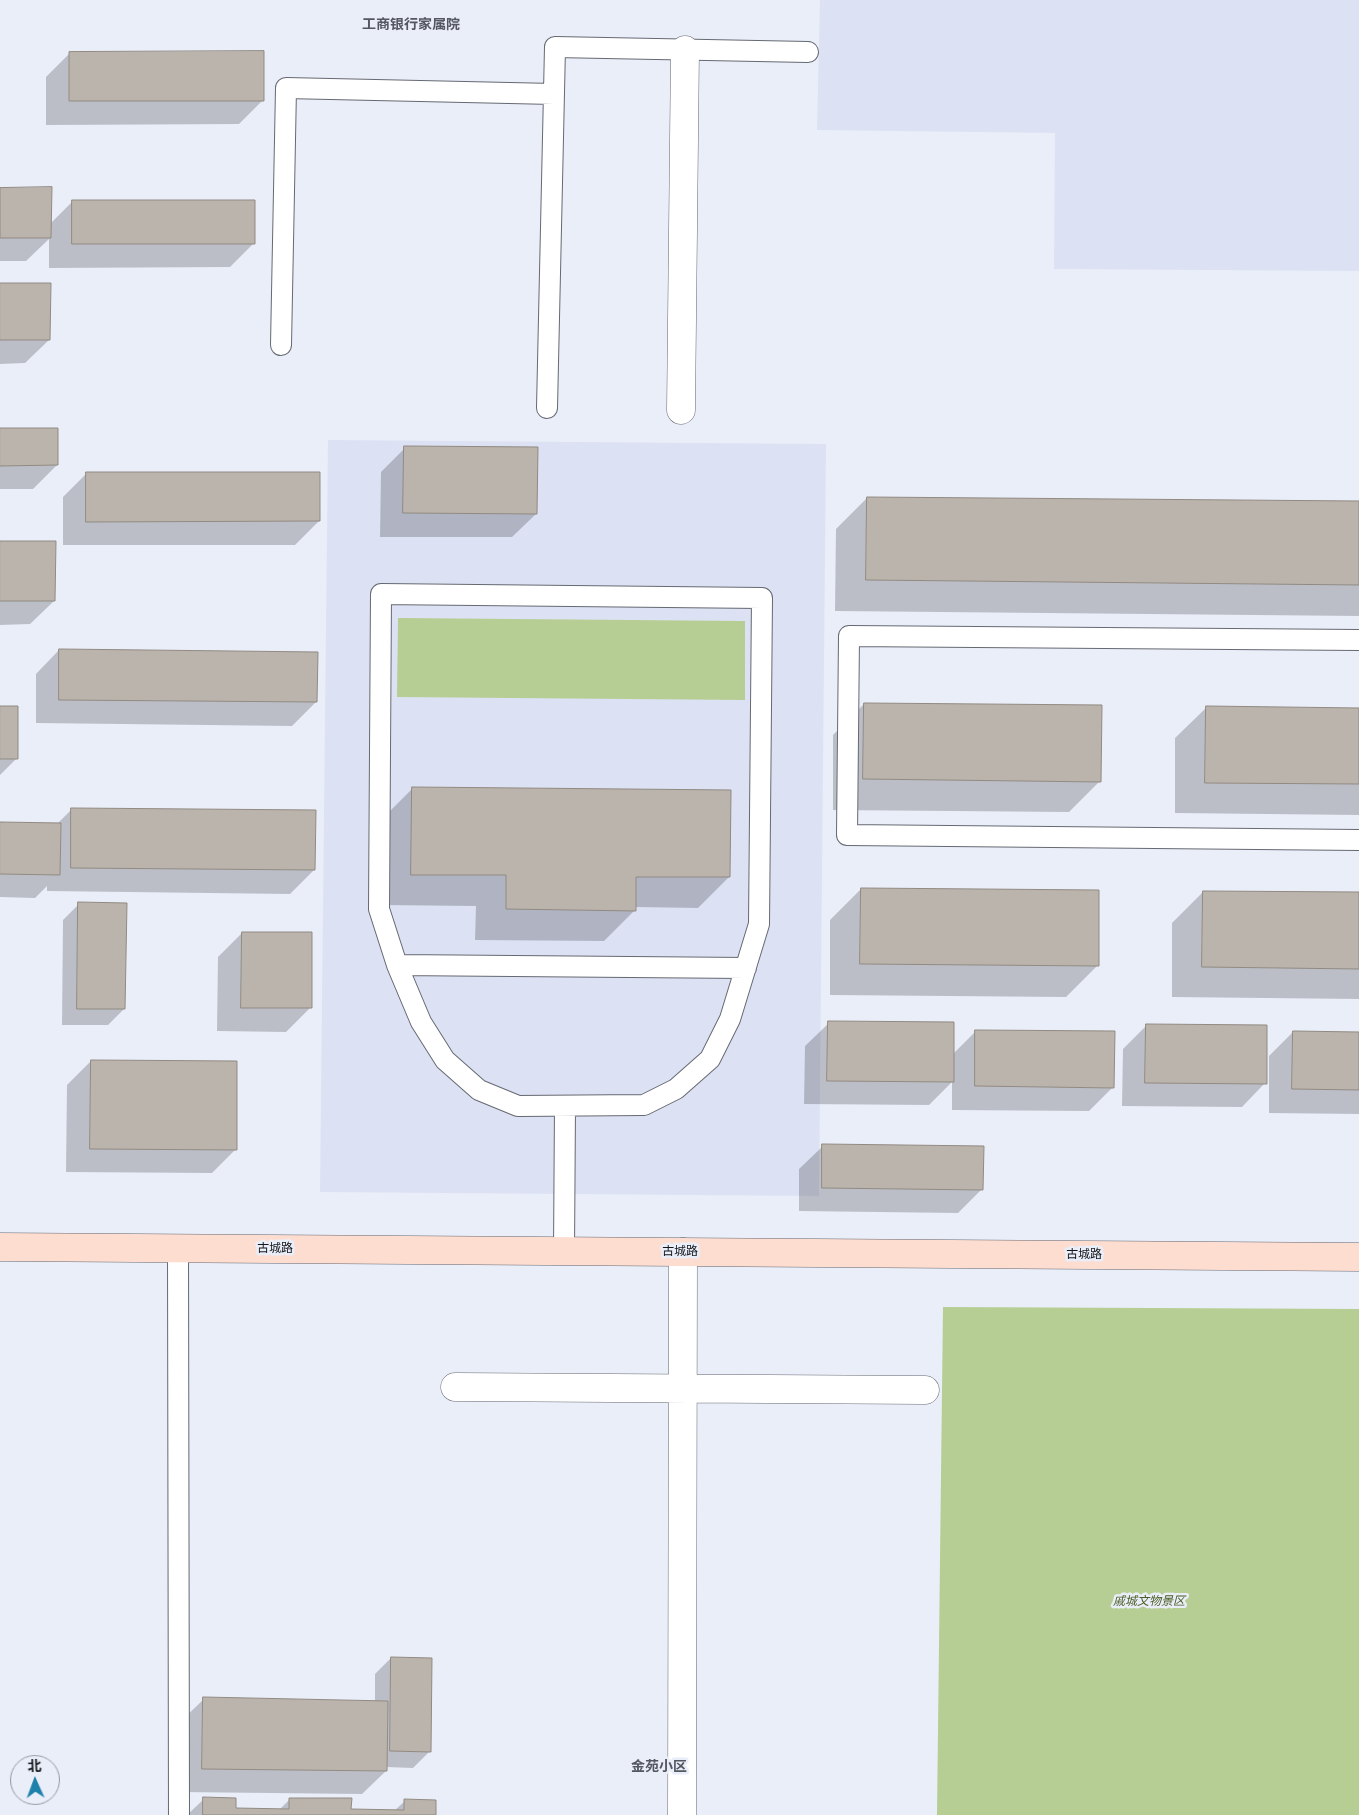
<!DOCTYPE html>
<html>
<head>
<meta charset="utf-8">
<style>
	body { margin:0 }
	#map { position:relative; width:1359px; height:1815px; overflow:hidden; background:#eaeef9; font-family:"Libre Baskerville","Noto Sans SC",serif }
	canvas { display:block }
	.north { position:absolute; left:10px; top:1755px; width:50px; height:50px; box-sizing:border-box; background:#eaeef9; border:1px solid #94979f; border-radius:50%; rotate:358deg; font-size:14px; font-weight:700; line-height:20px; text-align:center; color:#131518 }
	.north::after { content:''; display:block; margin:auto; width:18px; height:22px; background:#1e81ac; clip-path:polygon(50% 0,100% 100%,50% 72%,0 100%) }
</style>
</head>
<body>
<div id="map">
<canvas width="1359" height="1815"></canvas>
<div class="north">北</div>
</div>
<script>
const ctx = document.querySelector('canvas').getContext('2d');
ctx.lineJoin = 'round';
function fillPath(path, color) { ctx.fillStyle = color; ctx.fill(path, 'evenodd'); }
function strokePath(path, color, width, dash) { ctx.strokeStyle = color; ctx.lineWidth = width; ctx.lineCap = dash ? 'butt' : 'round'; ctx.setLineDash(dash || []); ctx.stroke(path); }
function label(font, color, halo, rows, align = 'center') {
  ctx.font = font + ' "Libre Baskerville","Noto Sans SC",serif'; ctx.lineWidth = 5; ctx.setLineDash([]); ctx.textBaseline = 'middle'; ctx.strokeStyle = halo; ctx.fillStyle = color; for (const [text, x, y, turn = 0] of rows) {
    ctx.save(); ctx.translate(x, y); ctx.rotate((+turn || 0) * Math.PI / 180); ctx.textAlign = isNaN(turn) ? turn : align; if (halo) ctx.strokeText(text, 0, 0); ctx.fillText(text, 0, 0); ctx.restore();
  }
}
fillPath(new Path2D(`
	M820,0H1359V271L1054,269L1055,133L817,130Z
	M328,440L826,444L819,1196L320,1192Z`), '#dce2f3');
fillPath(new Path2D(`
	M398,618L745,621V700L397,697Z
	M943,1307L1359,1309V1815H937Z`), '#b6cd93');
fillPath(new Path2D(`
	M70,53L263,100L239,124L46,125V77Z
	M0,189L50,224L72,202L254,243L230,267L49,268V239L26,261H0Z
	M0,284L49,340L25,363L0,364Z
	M0,429L57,465L33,489H0Z
	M405,448L536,514L512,537H380L381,472Z
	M86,474L319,521L295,545H63V497Z
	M867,498L1359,503V616L835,611L836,529Z
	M0,543L54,601L30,624L0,625Z
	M59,650L316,702L292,726L36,723V674Z
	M864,704L1100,781L1069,812L833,810V735Z
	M0,707L17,758L0,775Z
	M1206,708L1359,709V815L1175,813V738Z
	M413,788L729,877L698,908L635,907V910L604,941L475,940L476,906L381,905L382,819Z
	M72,809L314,870L290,894L47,891V886L35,898L0,897V823L57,824Z
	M861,889L1097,966L1066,997L830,995V920Z
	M1203,892L1359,893V999L1172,997V923Z
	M79,904L124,1009L108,1025H62L63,920Z
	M242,933L310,1008L286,1032L217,1031L218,957Z
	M829,1023L953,1054L976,1031L1113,1087L1089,1111L952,1110V1082L929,1105L804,1104L805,1046Z
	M1147,1025L1265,1083L1242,1107L1122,1106L1123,1049Z
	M1293,1032L1359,1033V1114L1269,1113V1056Z
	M91,1061L235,1150L212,1173L66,1172L67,1085Z
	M823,1146L982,1189L958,1213L799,1211V1169Z
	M391,1658L429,1752L413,1768L386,1767V1771L362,1794L179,1792L180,1722L204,1699L375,1702V1674Z
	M204,1799L234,1809L279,1810L290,1799L350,1810L394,1811L405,1801L434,1815H187Z`), '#0003');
const building = new Path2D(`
	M264,51V101H69V52Z
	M52,187L51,238H0V188Z
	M72,200H255V244H72Z
	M0,283H51L50,340H0Z
	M0,428H58V465L0,466Z
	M404,446L538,447L537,514L403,513Z
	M86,472H320V521L86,522Z
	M867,497L1359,501V585L866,580Z
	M0,541H56L55,601H0Z
	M59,649L318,652L317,702L59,700Z
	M864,703L1102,705L1101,782L863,779Z
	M0,706H18V759H0Z
	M1206,706L1359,708V784L1205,783Z
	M412,787L731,790L730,877H636V911L506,909V875H411Z
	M71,808L316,810L315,870L71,868Z
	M0,822L61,823L60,875L0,874Z
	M861,888L1099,890V966L860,964Z
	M1203,891L1359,892V969L1202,967Z
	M78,902L127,903L125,1009H77Z
	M242,932H312V1008H241Z
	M828,1021L954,1022V1082L827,1081Z
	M1146,1024L1267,1025V1084L1145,1083Z
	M975,1030L1115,1031L1114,1088L975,1086Z
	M1293,1031L1359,1032V1090L1292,1089Z
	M91,1060L237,1061V1150L90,1149Z
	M822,1144L984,1146L983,1190L822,1188Z
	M391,1657L432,1658L431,1752L390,1751Z
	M203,1697L388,1701L387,1771L202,1769Z
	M203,1797L236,1798V1808L289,1809V1798H352L351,1809L404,1810V1799L436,1800V1815H203Z`);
fillPath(building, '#bbb4ac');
strokePath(building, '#918a82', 1);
const lane = new Path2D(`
	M281,345L286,88L554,94
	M547,408L555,47L808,52
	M381,594L762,598L759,924L730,1019L710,1059L676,1089L644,1105L518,1106L479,1090L445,1060L421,1022L397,965L379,909Z
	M1359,640L849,636L847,835L1359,840
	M397,965L746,968
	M178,1248L179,1815
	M564,1251L565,1106`);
const street = new Path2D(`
	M681,410L685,50
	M455,1387L925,1390
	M682,1815L683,1252`);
const secondary = new Path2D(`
	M0,1247L1359,1257`);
strokePath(lane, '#666972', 22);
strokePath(street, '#666972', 29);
strokePath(secondary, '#666972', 29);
strokePath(lane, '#fff', 20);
strokePath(street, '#fff', 28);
strokePath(secondary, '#fdddd0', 28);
label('12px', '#131518', '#eaeef9', [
	["古城路",275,1249],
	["古城路",680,1252],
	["古城路",1084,1255]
]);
label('italic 12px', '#485c23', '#eaeef9', [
	["戚城文物景区",1149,1602]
]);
label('bold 14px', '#545760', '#eaeef9', [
	["工商银行家属院",411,25],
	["金苑小区",659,1767]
]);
</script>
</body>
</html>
